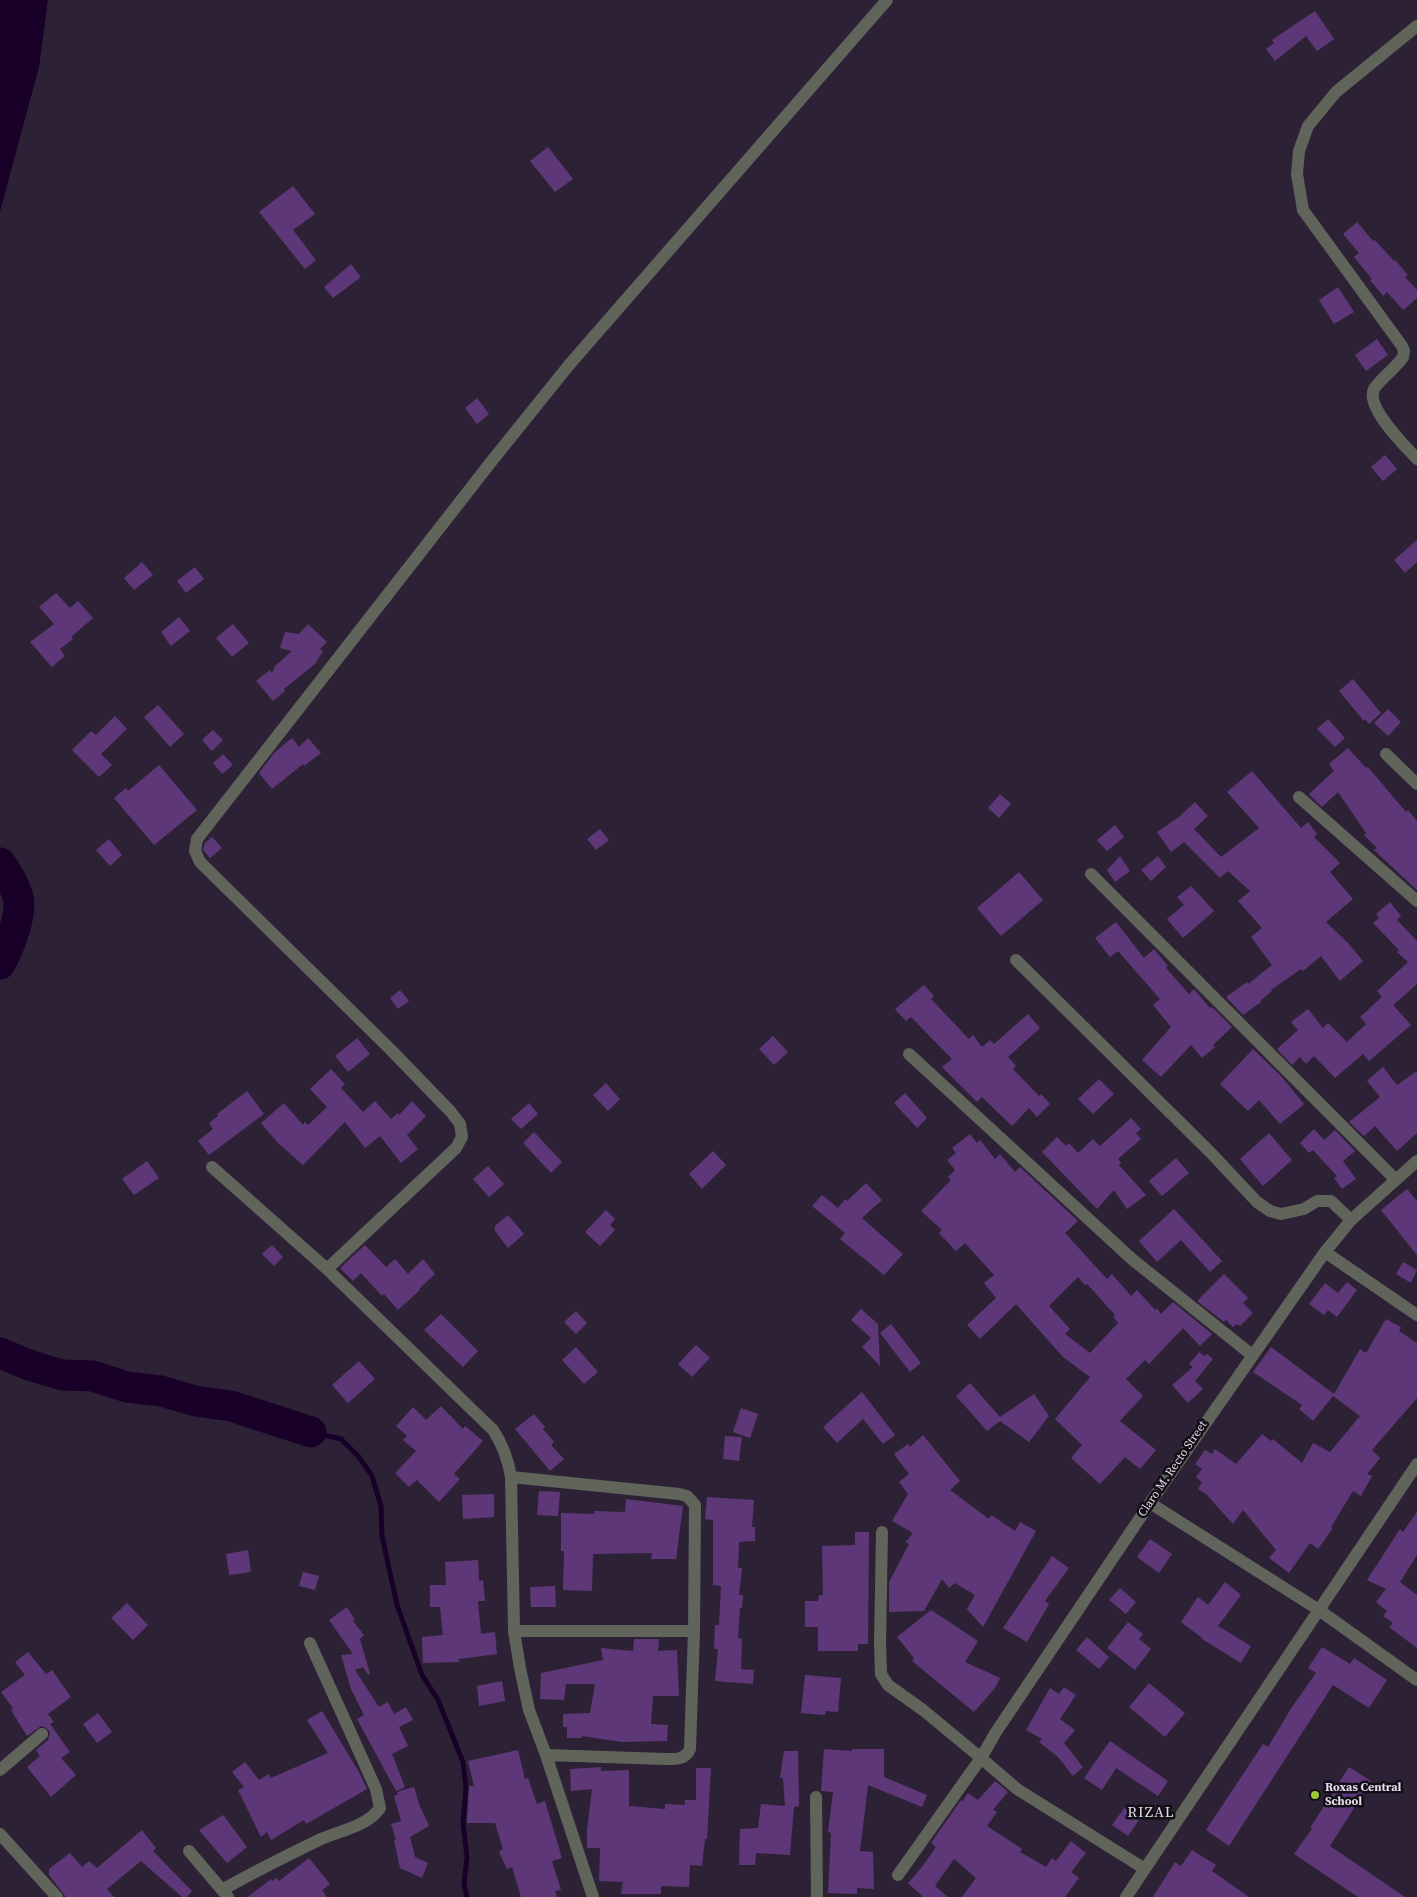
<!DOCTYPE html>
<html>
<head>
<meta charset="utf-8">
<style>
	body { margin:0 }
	canvas { display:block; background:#2d2235 }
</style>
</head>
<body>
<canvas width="1417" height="1897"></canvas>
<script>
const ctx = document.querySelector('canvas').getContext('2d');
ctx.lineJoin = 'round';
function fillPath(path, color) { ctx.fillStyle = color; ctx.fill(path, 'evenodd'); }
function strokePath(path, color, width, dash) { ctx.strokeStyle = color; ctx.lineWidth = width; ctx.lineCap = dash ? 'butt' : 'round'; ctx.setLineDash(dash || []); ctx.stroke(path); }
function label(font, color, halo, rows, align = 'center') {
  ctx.font = font + ' "Source Serif 4",serif'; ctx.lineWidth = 5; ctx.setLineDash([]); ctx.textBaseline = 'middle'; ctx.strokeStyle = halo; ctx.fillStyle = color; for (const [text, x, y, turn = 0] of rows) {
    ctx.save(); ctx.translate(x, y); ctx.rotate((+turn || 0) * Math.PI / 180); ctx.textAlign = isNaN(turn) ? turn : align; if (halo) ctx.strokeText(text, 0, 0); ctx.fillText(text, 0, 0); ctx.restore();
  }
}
fillPath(new Path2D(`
	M0,0H48L39,67L0,212Z`), '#180028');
strokePath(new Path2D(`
	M311,1432L341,1439L359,1457L372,1476L381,1506L382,1536L397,1605L422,1675L438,1700L463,1762L466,1788L463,1823L467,1857L464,1885L467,1897`), '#180028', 5);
strokePath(new Path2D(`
	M0,863C8,873 14,885 18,897C23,913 8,950 0,964
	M0,1353L29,1365L62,1375L93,1376L127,1387L161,1391L195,1401L231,1406L311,1432`), '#180028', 31);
fillPath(new Path2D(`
	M1315,11L1334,39L1317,51L1306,36L1275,61L1266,49L1274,43L1272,40Z
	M548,147L573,179L555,192L530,161Z
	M293,186L315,214L293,230L316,260L305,269L259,212Z
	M1357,222L1373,241L1375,240L1394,261L1395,260L1408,275L1405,277L1417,290V298L1403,310L1387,292L1383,296L1370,280L1372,279L1354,257L1359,253L1343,234Z
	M351,264L361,277L333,298L324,287Z
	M1338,287L1354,312L1334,324L1319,300Z
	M1377,339L1388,355L1366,371L1355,355Z
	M477,398L489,414L477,424L465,408Z
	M1385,455L1397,469L1383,481L1371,467Z
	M1417,540V562L1405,573L1394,560Z
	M142,562L153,575L134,590L124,578Z
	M195,567L204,579L186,593L177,581Z
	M56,593L70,608L78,601L93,618L71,637L73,639L60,649L65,656L52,667L30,642L54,624L39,607Z
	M179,617L190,631L171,646L161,632Z
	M233,624L249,643L232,657L216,638Z
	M308,624L327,642L320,649L323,651L315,664L284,689L285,691L273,701L256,681L270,670L272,673L275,666L292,651L280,648L285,632L299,634Z
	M1353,679L1381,713L1369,724L1365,719L1364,721L1339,691Z
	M158,705L184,734L170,747L144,717Z
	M1388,709L1401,722L1388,736L1374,723Z
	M115,716L127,729L101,754L112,765L99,777L72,750L91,731L96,735Z
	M1328,719L1345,738L1335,747L1317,729Z
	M213,730L223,740L212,751L202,740Z
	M292,738L299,747L308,738L321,753L304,766L303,764L272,789L259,773L275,752Z
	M1348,748L1366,768L1368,767L1406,812L1408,810L1417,821V890L1374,850L1377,848L1364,835L1366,833L1338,792L1322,807L1309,794L1334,771L1329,764Z
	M223,754L233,765L222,774L213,763Z
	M159,765L197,810L154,845L114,798L126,788L128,791Z
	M1252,771L1301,828L1308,822L1317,834L1314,837L1340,863L1330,872L1353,899L1326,922L1348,943L1363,961L1340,981L1321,956L1303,971L1301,969L1271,990L1272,991L1260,1001L1261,1002L1243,1015L1226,997L1247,982L1248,984L1272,965L1251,937L1262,928L1238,901L1250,891L1228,871L1220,878L1184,842L1171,852L1157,832L1179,817L1195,802L1208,816L1194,829L1221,857L1259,828L1227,792Z
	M1000,794L1011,804L999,818L988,808Z
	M1115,825L1124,837L1107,851L1097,840Z
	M600,829L609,840L596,850L587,839Z
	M212,837L222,848L210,858L203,850L205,843Z
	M109,839L122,855L110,866L96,850Z
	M1120,856L1130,871L1115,882L1107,870Z
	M1158,856L1166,867L1151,881L1141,870Z
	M1019,872L1043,900L1001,936L977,908Z
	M1191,886L1214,911L1183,938L1167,919L1184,905L1177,897Z
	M1390,902L1401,916L1397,920L1417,941V984L1393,1005L1411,1025L1369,1061L1363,1054L1335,1078L1314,1056L1306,1064L1300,1057L1292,1065L1277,1049L1298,1030L1291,1022L1308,1009L1323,1028L1328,1023L1347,1042L1366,1024L1360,1017L1382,997L1377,991L1408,962L1397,952L1399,950L1373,923L1379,918L1376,914Z
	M1116,922L1144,958L1154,949L1168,966L1166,968L1189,994L1194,989L1210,1008L1212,1007L1232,1027L1213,1045L1215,1047L1202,1058L1191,1045L1161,1077L1142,1060L1171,1027L1153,1005L1160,999L1118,951L1110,957L1095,938Z
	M924,985L934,996L931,999L969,1039L973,1035L982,1047L990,1040L994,1044L1028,1014L1040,1028L1008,1057L1016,1066L1013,1069L1039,1096L1041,1094L1050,1104L1037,1117L1029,1108L1012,1126L982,1097L977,1102L942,1067L952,1059L911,1017L906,1021L895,1009Z
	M400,990L409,1001L398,1009L390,998Z
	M773,1036L788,1052L774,1065L759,1049Z
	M357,1038L370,1054L348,1072L335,1056Z
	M1253,1049L1281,1076L1304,1104L1280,1124L1259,1100L1248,1111L1220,1084Z
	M1383,1067L1397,1085L1417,1071V1133L1397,1151L1375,1126L1364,1136L1349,1122L1380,1097L1367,1081Z
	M331,1069L345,1084L341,1088L363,1112L375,1101L391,1119L398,1113L399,1115L412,1101L426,1116L407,1135L418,1149L401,1163L380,1136L365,1148L345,1122L303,1165L278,1143L261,1123L284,1103L303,1125L305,1122L308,1125L327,1107L310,1089Z
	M1099,1079L1114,1094L1093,1114L1078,1099Z
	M606,1083L620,1099L608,1111L593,1095Z
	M247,1091L264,1114L209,1155L198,1141L213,1129L209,1123L218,1116L217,1114Z
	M905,1093L927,1118L917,1128L894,1103Z
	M529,1103L538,1114L521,1129L511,1119Z
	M1131,1118L1141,1129L1136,1133L1141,1139L1118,1159L1121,1163L1119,1165L1146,1195L1127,1209L1114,1190L1097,1209L1042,1152L1057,1137L1066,1146L1069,1143L1078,1153L1093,1139L1100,1146Z
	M1314,1129L1324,1140L1335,1130L1355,1151L1343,1161L1356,1179L1342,1189L1334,1178L1337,1176L1313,1150L1309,1153L1300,1143Z
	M534,1132L562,1162L551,1173L523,1143Z
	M1269,1133L1292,1160L1263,1186L1240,1159Z
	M970,1134L977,1143L980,1140L995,1159L1000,1154L1015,1172L1020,1167L1078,1221L1065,1233L1107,1279L1112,1274L1131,1296L1137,1290L1155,1310L1157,1308L1161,1314L1173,1302L1212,1334L1200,1346L1183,1328L1149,1364L1145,1360L1126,1379L1143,1396L1120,1421L1156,1450L1140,1469L1125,1457L1100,1484L1071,1458L1082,1445L1055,1419L1090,1377L1063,1357L1016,1304L980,1339L967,1325L996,1298L984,1283L994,1275L965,1243L956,1251L939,1233L942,1230L921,1211L951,1180L948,1177L955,1170L947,1160L956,1153L952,1148ZM1078,1277L1085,1285L1087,1284L1115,1315L1113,1316L1118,1323L1090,1353L1065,1334L1070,1329L1049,1306Z
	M713,1151L726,1165L702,1189L689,1174Z
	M1176,1158L1189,1173L1162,1196L1149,1181Z
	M147,1161L159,1178L134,1195L122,1179Z
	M488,1166L504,1184L489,1197L473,1179Z
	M866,1183L882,1200L862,1218L903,1254L884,1275L840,1239L845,1233L812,1206L822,1195L838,1208L845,1199L847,1201Z
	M1407,1189L1417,1201V1255L1381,1210Z
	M1174,1209L1222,1261L1210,1272L1181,1240L1157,1262L1139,1241Z
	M606,1210L615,1219L610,1225L615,1230L600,1246L585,1232Z
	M508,1215L524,1234L508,1248L495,1231V1226Z
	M272,1245L283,1257L274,1266L262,1254Z
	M365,1245L386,1267L395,1259L408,1274L423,1259L435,1274L419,1289L420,1290L398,1310L384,1294L382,1296L361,1273L353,1281L340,1268Z
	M1403,1262L1417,1270L1411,1283L1396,1274Z
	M1224,1274L1248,1298L1243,1303L1253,1313L1240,1326L1237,1324L1233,1327L1226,1320L1224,1322L1197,1301Z
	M1347,1282L1357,1290L1337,1317L1328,1310L1324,1315L1309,1304L1325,1283L1338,1293Z
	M861,1309L878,1324L880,1366L862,1347L871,1338L851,1320Z
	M576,1311L587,1323L576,1334L564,1322Z
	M441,1314L478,1351L463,1367L424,1330Z
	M1386,1319L1401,1327L1399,1331L1417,1343V1398L1372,1450L1380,1458L1367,1474L1372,1476L1361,1496L1353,1491L1331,1527L1333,1528L1318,1549L1310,1543L1289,1573L1269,1558L1276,1550L1243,1510L1233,1524L1206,1494L1198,1489L1202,1482L1196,1477L1202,1469L1195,1464L1205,1450L1212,1454L1215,1449L1236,1464L1262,1434L1271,1441L1273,1439L1302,1463L1313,1443L1330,1452L1360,1416L1333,1396L1313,1421L1299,1409L1302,1405L1253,1372L1271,1347L1334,1394L1360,1349L1366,1353Z
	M891,1324L921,1363L910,1372L880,1333Z
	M696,1345L710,1358L692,1377L678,1364Z
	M576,1347L598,1372L584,1384L562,1360Z
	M1199,1352L1204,1356L1207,1354L1213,1359L1195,1381L1203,1389L1188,1403L1172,1385L1193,1367L1189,1364Z
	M359,1361L375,1379L348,1403L332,1385Z
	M970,1383L1000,1417L1034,1394L1049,1416L1029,1442L1000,1421L987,1431L956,1396Z
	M862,1392L895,1435L883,1444L863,1419L837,1443L823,1427Z
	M441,1406L463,1429L465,1426L483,1441L454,1474L460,1479L439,1502L417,1480L409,1487L395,1473L416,1451L403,1440L407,1436L396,1426L413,1407L426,1420Z
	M741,1408L758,1414L750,1438L733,1432Z
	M534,1414L545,1427L543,1429L554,1442L551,1445L564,1459L550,1471L515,1429Z
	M923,1435L960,1481L950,1490L989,1519L991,1515L1015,1531L1020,1522L1036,1531L983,1627L967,1609L975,1595L955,1583L949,1588L942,1579L924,1611L889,1612V1582L909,1544L906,1542L913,1533L892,1521L908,1494L899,1482L909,1474L894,1454L908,1444L910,1447Z
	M725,1436L742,1437L739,1461L723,1459Z
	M539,1491L560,1492L558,1516L537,1515Z
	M494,1494V1517L463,1519L462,1495Z
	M707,1497L754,1500L752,1527H755V1541L739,1542L738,1568H742L739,1595H743L742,1608H740L738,1638L742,1639L741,1669L754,1670L753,1684L715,1681L718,1649H714L715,1625H719L721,1586L713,1585V1520L705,1519Z
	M626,1499L683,1506L676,1559H651L652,1553L593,1554L592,1591L563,1590L564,1551H561V1513L594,1514V1511L625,1512Z
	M1417,1512V1555L1400,1582L1417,1595V1648L1389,1627L1393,1623L1383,1616L1387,1611L1376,1602L1386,1589L1367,1580L1400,1529L1403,1532Z
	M855,1532H869L868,1644H858V1651H818V1627H805V1601H818L819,1595H823L822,1546L855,1545Z
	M1150,1539L1172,1554L1159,1573L1137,1557Z
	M248,1550L251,1572L229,1575L226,1554Z
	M1052,1556L1069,1568L1045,1601L1049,1604L1027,1642L1003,1628Z
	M478,1560L479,1581L483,1580L485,1601H478L481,1634L495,1632L497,1654L459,1659V1662L423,1663L422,1637L443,1635L440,1607H430V1585H446L445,1562Z
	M303,1572L319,1576L315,1590L299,1586Z
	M1225,1582L1241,1595L1218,1626L1251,1646L1241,1663L1202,1639V1638L1181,1622L1198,1597L1208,1605Z
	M555,1586L556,1607H531L530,1587Z
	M1120,1588L1136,1602L1126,1614L1109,1600Z
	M127,1603L148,1625L133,1640L111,1618Z
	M347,1607L355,1620L353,1621L364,1635L360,1639L370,1674L368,1675L363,1667L355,1670L379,1707L388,1702L394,1714L406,1707L413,1720L399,1727L408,1746L392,1754L405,1787L396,1791L357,1719L364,1715L351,1689L341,1655L353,1654L329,1620Z
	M931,1610L978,1641L965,1662L1000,1678L995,1688L974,1712L912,1661L914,1658L897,1637Z
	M1128,1622L1143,1634L1139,1639L1151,1649L1135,1670L1107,1648Z
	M1087,1637L1109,1657L1099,1669L1076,1650Z
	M634,1639H659L658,1651L677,1650L679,1696H653L651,1724L668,1725L667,1741L622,1742L582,1736V1738H567V1727H563V1714L590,1713L595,1684H566L564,1700L540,1699L541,1673L603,1660L601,1648L633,1651Z
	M1322,1647L1350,1664L1354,1658L1387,1680L1369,1708L1333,1685L1229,1846L1206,1830L1263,1744L1268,1747L1292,1707L1316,1673L1308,1668Z
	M28,1652L46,1674L52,1670L71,1697L48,1714L54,1722L50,1724L70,1752L61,1758L76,1775L51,1797L27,1767L40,1756L36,1750L48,1740L50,1732L45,1727L41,1726L27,1736L11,1710L13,1708L1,1692L25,1675L15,1662Z
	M805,1675L841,1678L838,1712L826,1711L825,1715L801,1713Z
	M502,1681L505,1701L479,1706L477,1686Z
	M1149,1683L1185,1713L1165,1737L1129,1707Z
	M1064,1687L1076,1695L1060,1719L1075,1730L1064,1743L1083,1767L1073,1776L1058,1757L1039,1742L1042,1739L1026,1730L1050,1688L1059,1694Z
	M322,1711L359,1772L367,1789L306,1824L304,1820L271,1840L267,1832L261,1837L238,1790L244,1787L232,1772L245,1762L259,1780L269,1774L271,1778L328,1753L307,1720Z
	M98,1713L112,1732L97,1743L83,1724Z
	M1110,1741L1168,1781L1158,1796L1116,1768L1102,1790L1084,1778Z
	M824,1749L852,1751V1749H884V1777L927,1795L922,1807L868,1785L860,1851L873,1852L874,1889L857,1888V1894L828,1893L831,1833L828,1832L833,1792L821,1791Z
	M518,1750L525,1779L528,1778L537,1804L545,1801L562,1858L552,1861L561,1890L555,1891L557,1897H521L512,1867L507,1869L499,1852L503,1849L495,1823H467L469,1786H474L468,1761Z
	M784,1751H798L799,1806L794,1807L790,1855L756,1853L755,1865H739L740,1829L758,1828L761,1804L785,1806L783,1778H780Z
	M601,1767V1771L629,1770V1806L665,1809V1804L685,1805V1800H696V1768H711L707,1839H705L702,1866L690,1865L689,1887L661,1886V1894H621L623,1882L599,1881L600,1848H587V1830L592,1789L571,1791L570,1769Z
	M1349,1767L1371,1781L1330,1846L1405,1897H1358L1294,1854L1312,1829L1310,1828Z
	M995,1781L1008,1792L993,1810L997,1812L987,1826L1022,1849L1020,1852L1046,1867L1052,1858L1056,1861L1071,1841L1086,1853L1071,1872L1079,1878L1065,1897H962L976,1878L954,1859L935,1886L948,1897H923L908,1883L922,1867L936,1847L931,1843L961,1800L962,1802L968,1793L978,1800Z
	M414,1787L419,1804L429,1826L410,1837L415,1857L428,1863L422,1878L400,1868L394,1840H396L391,1824L401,1821L394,1796L398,1794L397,1792Z
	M1125,1807L1141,1817L1128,1836L1112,1825Z
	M223,1815L247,1847L227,1863L199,1830Z
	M142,1830L156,1848L153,1851L192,1891L187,1897H182L141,1861L107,1889L114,1897H66L49,1875V1869L70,1853L82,1867L89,1861L97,1868Z
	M1192,1850L1216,1865L1212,1871L1249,1897H1153L1175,1862L1181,1866Z
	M309,1858L330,1884L322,1890L327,1897H248L271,1879L272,1881L276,1878L279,1881Z`), '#5e3778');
strokePath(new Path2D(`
	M1417,26L1336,92L1308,126L1299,151L1297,174L1303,210L1402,346L1404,351L1403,357C1396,368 1379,380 1374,389C1365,407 1405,446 1417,459
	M1386,754L1417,784
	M1299,797L1417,901
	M1091,874L1396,1180
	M1016,960L1211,1153L1257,1202L1270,1211L1281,1214L1304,1209L1317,1201H1331L1351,1220
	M909,1054L1133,1260L1252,1355
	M212,1167L327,1269L493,1430C503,1445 508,1459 511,1477L514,1631L520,1668L529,1710L546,1755L593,1897
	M1325,1252L1417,1315
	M327,1269L456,1148L462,1137L460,1124L451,1112L391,1050L200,862L195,851L197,839L491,462L569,365L887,0
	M511,1477L679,1494L687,1496L695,1505L694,1631L690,1749C685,1760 676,1759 665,1759L546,1755
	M1150,1503L1319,1610L1417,1680
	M882,1532L880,1644L881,1674L888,1685L923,1710L981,1758L898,1875
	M514,1631H694
	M0,1770L42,1734
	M816,1797L817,1897
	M0,1834L57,1897
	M189,1851L228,1897
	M1145,1869L1017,1789L981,1758L996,1732L1150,1503L1325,1252L1351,1220L1417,1161
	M222,1890C254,1872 286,1856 319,1840C338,1831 367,1827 380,1808L376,1789L310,1643
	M1126,1897L1417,1464`), '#60645a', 12);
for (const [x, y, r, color] of [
	[1315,1795,5,"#9acb35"]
]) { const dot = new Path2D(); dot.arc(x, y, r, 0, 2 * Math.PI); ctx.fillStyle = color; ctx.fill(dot); strokePath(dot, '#120e16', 2); }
label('12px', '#e2dbe8', '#120e16', [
	["Claro M. Recto Street",1173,1469,-56]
]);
label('bold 12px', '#e2dbe8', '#120e16', [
	["Roxas Central",1325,1788],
	["School",1325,1802]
], 'left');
ctx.letterSpacing = '1px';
label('15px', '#e2dbe8', '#120e16', [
	["RIZAL",1151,1813]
]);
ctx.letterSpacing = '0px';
</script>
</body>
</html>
